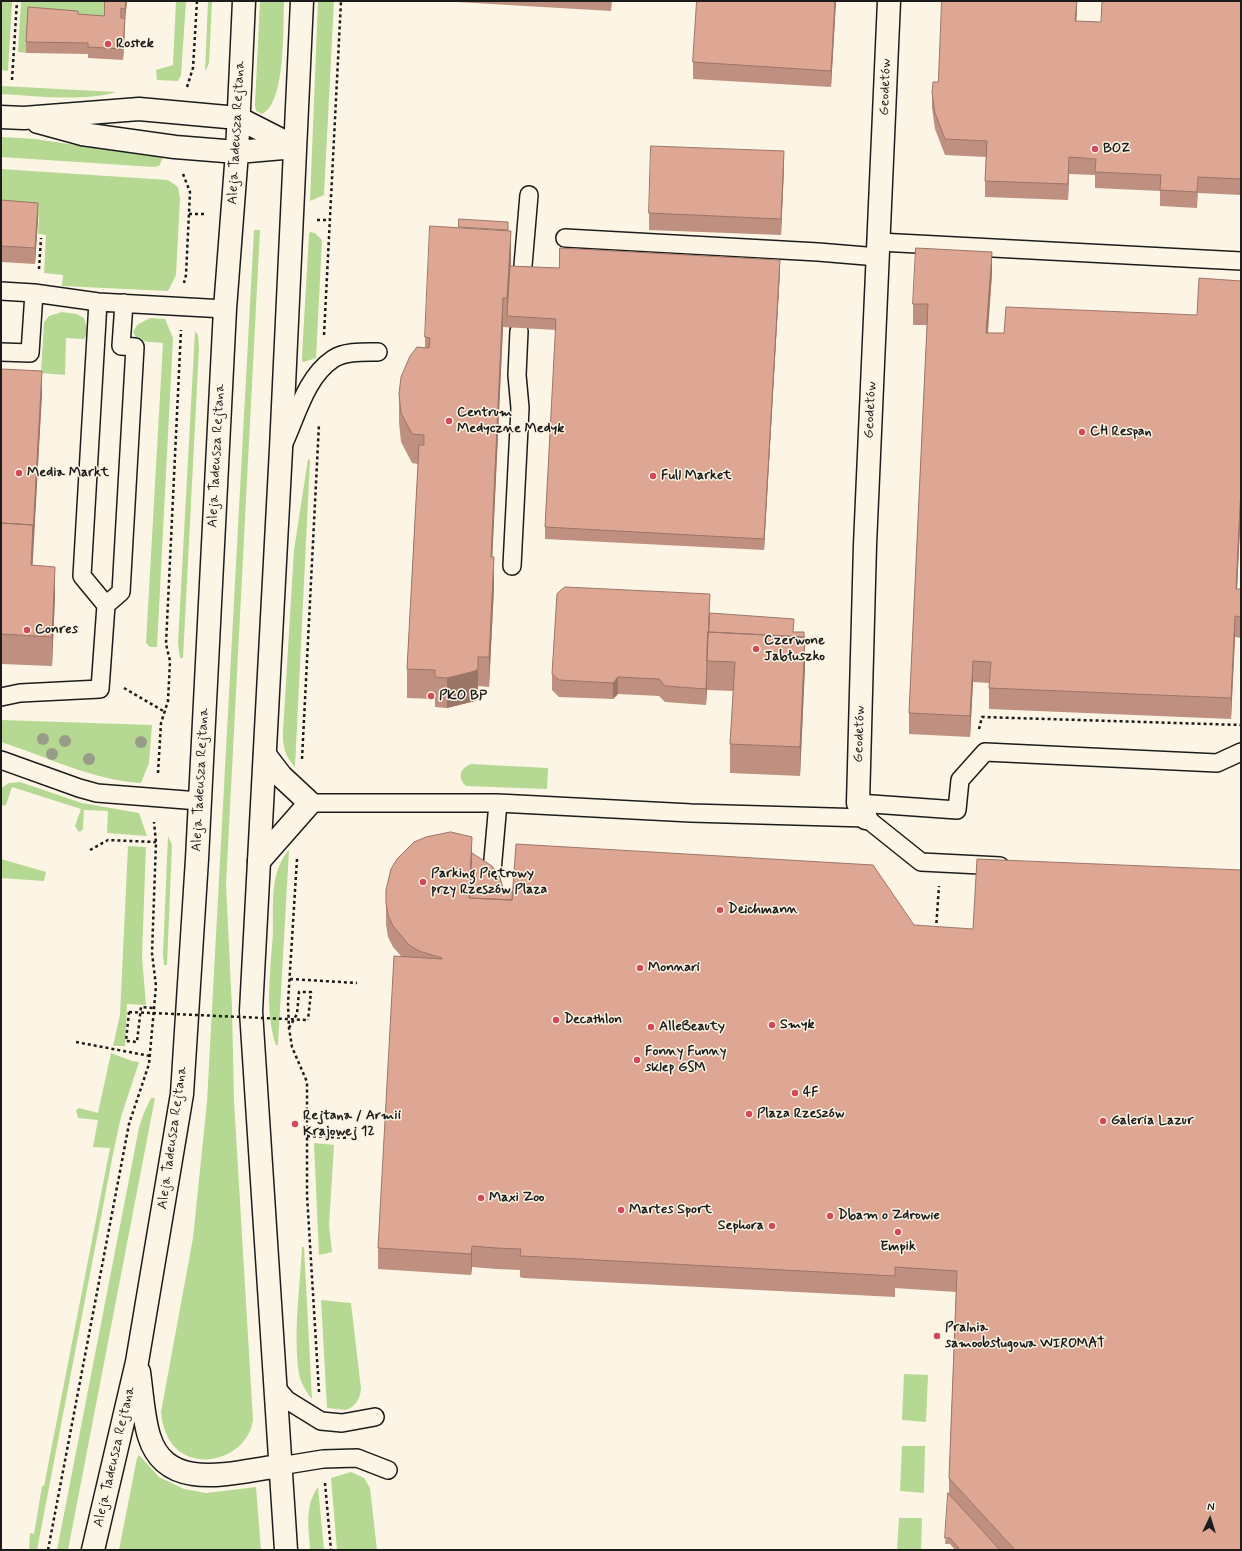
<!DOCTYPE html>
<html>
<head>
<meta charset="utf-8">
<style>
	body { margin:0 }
	#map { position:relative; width:1242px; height:1551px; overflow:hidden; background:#fcf5e5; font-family:Mynerve,sans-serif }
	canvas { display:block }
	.frame { position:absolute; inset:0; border:2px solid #1c1c1c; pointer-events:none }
	.north { position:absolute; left:1190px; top:1499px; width:40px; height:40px; -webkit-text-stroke:3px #fcf5e5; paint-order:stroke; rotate:4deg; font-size:11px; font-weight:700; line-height:16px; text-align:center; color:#1c1c1c }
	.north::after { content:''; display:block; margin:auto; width:14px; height:18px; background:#1c1c1c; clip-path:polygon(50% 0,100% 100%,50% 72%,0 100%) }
</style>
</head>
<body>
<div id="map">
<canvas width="1242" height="1551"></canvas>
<div class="frame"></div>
<div class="north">N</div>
</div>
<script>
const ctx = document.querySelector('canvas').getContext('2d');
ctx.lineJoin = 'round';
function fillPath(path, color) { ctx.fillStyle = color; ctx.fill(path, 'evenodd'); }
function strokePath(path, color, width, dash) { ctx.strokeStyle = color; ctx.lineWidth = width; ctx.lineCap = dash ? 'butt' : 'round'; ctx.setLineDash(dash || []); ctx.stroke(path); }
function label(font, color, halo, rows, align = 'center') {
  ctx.font = font + ' Mynerve,sans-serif'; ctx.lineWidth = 3; ctx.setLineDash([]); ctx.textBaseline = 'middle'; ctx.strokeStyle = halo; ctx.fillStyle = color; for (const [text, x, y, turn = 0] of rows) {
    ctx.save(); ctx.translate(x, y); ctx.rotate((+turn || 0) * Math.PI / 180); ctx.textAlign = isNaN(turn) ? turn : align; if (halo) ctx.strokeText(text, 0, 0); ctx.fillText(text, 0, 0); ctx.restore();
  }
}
fillPath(new Path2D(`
	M1,1H12L8,71L1,70Z
	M21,1H106L104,27L29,18L26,53L18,52Z
	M176,1H186L181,75L178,81L157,80L156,70L173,65Z
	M208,1H212L209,63L205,72Z
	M260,1H284C283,26 286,103 262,114L256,111L255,105Z
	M318,1H334L324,195L310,201Z
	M1,86L117,92C80,102 38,96 1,94Z
	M1,137L35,139L163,158L159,166L154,167L1,157Z
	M1,169L168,180L178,187L180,199L176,275L168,291L62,286L63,275L44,273L46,235L38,234L39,217L1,215Z
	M254,230H260L226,885L232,1008L234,1101L253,1420C248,1457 196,1474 172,1444C165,1434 162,1423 161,1412L193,1238L207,1102Z
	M310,232L315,233L322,240L316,358L304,362L302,361V356L309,234Z
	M62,312L77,314L84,318L88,332L84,339L66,338L65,375L41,373L44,322L49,316Z
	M150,318L165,319L173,338L157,647H150L146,643L163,343L138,341L133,332L137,325Z
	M195,331L198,335L199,348L183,658H180L178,643Z
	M308,459L310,460L295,767C285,757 282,744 283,731L294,550Z
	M1,720L152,725L149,763L141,783C93,780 47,757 1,742Z
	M471,764L548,768L547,789L466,786C457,778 460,768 471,764Z
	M20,782L82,803L139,813L147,836L107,833L108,811L84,810L83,829L80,832L78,831L75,826L81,809L12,787L6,805L1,806V788L9,783Z
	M168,836L172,845L167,965H164L163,954Z
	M128,846L146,847L142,956L146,1005L127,1004L125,1046H113L120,1015Z
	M289,850L278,1045H276C264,1012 271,967 273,932C273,915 272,897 275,880C277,870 282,857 289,850Z
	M1,859L46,872L44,881L1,878Z
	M111,1053L132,1061L139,1062L121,1117L114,1149L37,1550H29L30,1533L34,1534L42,1486H44L110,1148L93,1147L98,1120L78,1118L76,1110L79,1108L98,1113Z
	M151,1098H155L68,1550H57L139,1128L143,1115Z
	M314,1143L334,1145L329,1225L332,1252L319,1255Z
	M302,1247H304L312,1399C306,1392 301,1383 299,1374C293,1333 300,1289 302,1247Z
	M321,1300L351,1303L361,1389C360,1399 356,1406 346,1410L327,1408Z
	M904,1374L928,1375L926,1422L902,1420Z
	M902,1446H925L924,1493L900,1491Z
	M139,1455L159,1477L184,1489L206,1493L256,1487L261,1550H119L137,1458Z
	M351,1472L364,1478L370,1488L377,1550H337L331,1478Z
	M318,1487L324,1550H310C309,1527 304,1507 318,1487Z
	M899,1518H922L921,1550H897Z`), '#b5d892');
const lane = new Path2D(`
	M565,238L818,252L878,257
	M879,242L1241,261
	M522,277L529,195
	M1,291L34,293L98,302L225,309
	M1,352L30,353L34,293
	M284,443C297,415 306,377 333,359C345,351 364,352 378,352
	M512,566L520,408L517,375L519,331
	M106,605L121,592L135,347L121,346L124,303
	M1,697L20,693L100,689L106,605L82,576L98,302
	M1,760L79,788L97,793L199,801
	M310,803H498L691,813L866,818L921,862L1000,866
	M858,803L957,810L960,780L985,752L1217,763L1241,752
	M492,871L498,803
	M275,1386L287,1400L321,1421L342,1423L375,1417
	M280,1466L323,1459L357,1458L388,1470`);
const street = new Path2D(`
	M866,818L858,803L865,545L889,1
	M259,861L310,803L281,776L265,755`);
const secondary = new Path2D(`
	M1,117L24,118L139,109L238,118L295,147
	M38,122L82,134L175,147L237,152L295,147
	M139,1372C142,1393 143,1416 149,1436C167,1495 236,1471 280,1466
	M93,1550L137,1362L182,1094L197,859L225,309L237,152L244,1
	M286,1550L251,1011L281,449L302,1`);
strokePath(lane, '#1c1c1c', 20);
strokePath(street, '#1c1c1c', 25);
strokePath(secondary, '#1c1c1c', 25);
strokePath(new Path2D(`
	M12,80L17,1
	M187,87L193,68L197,1
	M183,174L190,192L186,275L184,283
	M189,214H206
	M317,220H330
	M39,269L41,238
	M324,335L341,1
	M124,688L165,712
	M979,729L982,717L1241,725
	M302,759L319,424
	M158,773L161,723L168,701L170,661L166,644L181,330
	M90,850L108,840L156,842
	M297,859L288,1003L289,1028L292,1047L307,1082V1195L319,1392
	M936,929L939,886
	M290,979L357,983
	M129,1012L126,1041L137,1042L141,1007L154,1008
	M289,1028L297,1014L299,992H311L308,1020
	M76,1042L150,1056
	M307,1136L349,1138
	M325,1483L331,1550
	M48,1550L129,1124L149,1064L156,986L152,953L156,842L154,822`), '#1c1c1c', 2.5, [3, 3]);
strokePath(lane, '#fcf5e5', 17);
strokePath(street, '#fcf5e5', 22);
strokePath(secondary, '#fcf5e5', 22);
strokePath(new Path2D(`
	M129,1012L308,1020`), '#1c1c1c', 2.5, [3, 3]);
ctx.fillStyle = '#9a9c8a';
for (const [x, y] of [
	[43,739],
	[65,741],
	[141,742],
	[52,754],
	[89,759]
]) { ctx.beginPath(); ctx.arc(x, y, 6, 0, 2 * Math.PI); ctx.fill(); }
fillPath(new Path2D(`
	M127,1L125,20L123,60L88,58V54L26,53V42L78,14L104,16Z
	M440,1H612L611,11Z
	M697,1H836L831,87L693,79V62Z
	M1077,1L1076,21L1101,22L1241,1V195L1198,193L1197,208L1160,206V191L1095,188V175L1069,174L1068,200L985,197V181L986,157L945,155L935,129L932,108V92L938,82Z
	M784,167L781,235L649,230V213Z
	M1,200L38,219L35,264L1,262Z
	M508,230L511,260V266L559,268L780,271L764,550L545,539V527L556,330L503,327L492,557L494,587L489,687L478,686V699L475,701L447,708L435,707V699L407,698V669L418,464L412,463L401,442L399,423V394L425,347V337Z
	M992,273L988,333H1004L1197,315L1241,281V507L1237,589H1241V638L1235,637L1231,719L989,709V683L973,682L970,737L909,734V713L927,325H913V304Z
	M1,369L42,393L32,565L55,596L52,666L1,664Z
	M710,613L793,632L804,637L805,666L800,776L730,773V744L733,691L707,690V689L706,705L665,702L659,696L618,694L613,699L559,697L552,690V674Z
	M472,853L504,891L513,892L873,865L1241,1550H955L950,1544H945L949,1494V1478L956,1292L895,1288V1297L523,1278L520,1277V1270L496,1269L472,1267L471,1275L378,1269V1248L401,956L393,947L388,937L386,924V890Z`), '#bf907f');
fillPath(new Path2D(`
	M126,1H127L125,20V9Z
	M835,1H836L831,87V71Z
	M1077,1V11L1075,37V21Z
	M125,18V29L123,60V49Z
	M784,151V167L781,235V219Z
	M1069,157V174L1068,200V184Z
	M38,203V219L35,264V248Z
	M511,231V260L508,316H507V298Z
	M992,252V273L986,354V333Z
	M780,260V271L764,550V539Z
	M503,298V327L491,586V557Z
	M42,371V393L31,595V565Z
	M1241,486V507L1236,610V589Z
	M494,557V587L489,687V657Z
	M55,567V596L52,666V637Z
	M1235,616V637L1231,719V698Z
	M805,637V666L800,776V747Z
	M478,657V699L475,701L447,708V678Z
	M973,661V682L970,737V716Z
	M707,673V689L706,705V689Z
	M618,677V694L613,699V683Z
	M472,837V859L469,913V898Z
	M472,1246V1267L471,1275V1254Z`), '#9b7568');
const building = new Path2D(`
	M105,1H126L125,9L121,8V18H125L123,49L88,47V43L26,42L28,7L78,11V14L104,16Z
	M697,1H835L831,71L693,62Z
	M942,1H1077L1075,21L1101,22L1102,1H1241V179L1198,177L1197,192L1160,190L1161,175L1095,172L1096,159L1069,157L1068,184L985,181L987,141L945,139L935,113L932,92L933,82H938Z
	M651,146L784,151L781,219L649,213Z
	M1,200L38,203L35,248L1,246Z
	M459,219L508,222V230L459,227Z
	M430,226L511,231L507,298H503L491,557H494L489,657H478V669L475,671L447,678L435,677V670L407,669L419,445H424V435L412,434L401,413L399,394L401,377L410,356L417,347L429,348L430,338L425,337Z
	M560,248L780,260L764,539L545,527L556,319L507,316L510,266L559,268Z
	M916,248L992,252L986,333H1004L1006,307L1197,315L1199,278L1241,281V486L1236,589H1241V617L1235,616L1231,698L989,688L991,662L973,661L970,716L909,713L928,304H913Z
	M1,369L42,371L33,533V525L1,523Z
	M1,523L33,525L31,565L55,567L52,637L1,634Z
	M565,587L710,594L707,661L706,689L665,686L659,679L618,677L613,683L559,680L552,674L557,594Z
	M710,613L794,619L793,632H804V637L709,632Z
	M708,632L805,637L800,747L730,744L735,662L707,661Z
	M451,832L472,837L469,898L512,900L516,844L873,865L914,925L973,929L977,859L1241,870V1550H1015L949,1478L957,1271L895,1267V1276L523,1256H520L521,1249L496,1248L472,1246L471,1254L378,1248L394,956L442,959V958L419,951L409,945L393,926L388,915L386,903V890L391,869L397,859L414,842L426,837Z
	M472,853L492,866L500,878L504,891L513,892L512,900L470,898Z
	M948,1493L1000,1550H960L950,1538H945Z`);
fillPath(building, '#dea794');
strokePath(building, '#9b7568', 1);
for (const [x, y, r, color] of [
	[108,44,4,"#d1495b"],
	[1095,149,4,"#d1495b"],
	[449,421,4,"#d1495b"],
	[1082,432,4,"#d1495b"],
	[19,473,4,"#d1495b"],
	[653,476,4,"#d1495b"],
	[27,630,4,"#d1495b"],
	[756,649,4,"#d1495b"],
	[431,696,4,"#d1495b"],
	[423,882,4,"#d1495b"],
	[720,910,4,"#d1495b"],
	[640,968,4,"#d1495b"],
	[556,1020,4,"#d1495b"],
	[772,1025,4,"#d1495b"],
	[651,1027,4,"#d1495b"],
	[637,1060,4,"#d1495b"],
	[795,1093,4,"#d1495b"],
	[749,1114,4,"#d1495b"],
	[1103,1121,4,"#d1495b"],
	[295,1124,4,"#d1495b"],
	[481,1198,4,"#d1495b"],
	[621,1210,4,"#d1495b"],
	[830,1216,4,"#d1495b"],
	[772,1226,4,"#d1495b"],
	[898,1232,4,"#d1495b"],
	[937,1336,4,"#d1495b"]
]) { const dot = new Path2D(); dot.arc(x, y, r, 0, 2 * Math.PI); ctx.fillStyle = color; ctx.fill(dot); strokePath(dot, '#fcf5e5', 1.5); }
label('bold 14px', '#1c1c1c', '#fcf5e5', [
	["Rostek",116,44],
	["BOZ",1103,149],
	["Centrum",457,413],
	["Medyczne Medyk",457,429],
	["CH Respan",1090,432],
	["Media Markt",27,473],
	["Full Market",661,476],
	["Conres",35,630],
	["Czerwone",764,641],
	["Jabłuszko",764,657],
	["PKO BP",439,696],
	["Parking Piętrowy",431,874],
	["przy Rzeszów Plaza",431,890],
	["Deichmann",728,910],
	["Monnari",648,968],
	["Decathlon",564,1020],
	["Smyk",780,1025],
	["AlleBeauty",659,1027],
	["Fonny Funny",645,1052],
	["sklep GSM",645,1068],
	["4F",803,1093],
	["Plaza Rzeszów",757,1114],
	["Rejtana / Armii",303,1116],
	["Krajowej 12",303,1132],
	["Galeria Lazur",1111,1121],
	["Maxi Zoo",489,1198],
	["Martes Sport",629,1210],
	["Dbam o Zdrowie",838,1216],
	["Sephora",764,1226,"right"],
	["Empik",898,1247,"center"],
	["Pralnia",945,1328],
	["samoobsługowa WIROMAT",945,1344]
], 'left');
label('14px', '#1c1c1c', '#fcf5e5', [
	["Geodetów",886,87,-88],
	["Aleja Tadeusza Rejtana",237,133,-87],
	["Geodetów",871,410,-87],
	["Aleja Tadeusza Rejtana",217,456,-87],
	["Geodetów",860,734,-88],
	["Aleja Tadeusza Rejtana",201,780,-87],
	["Aleja Tadeusza Rejtana",173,1138,-82],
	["Aleja Tadeusza Rejtana",115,1457,-77]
]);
</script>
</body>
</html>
